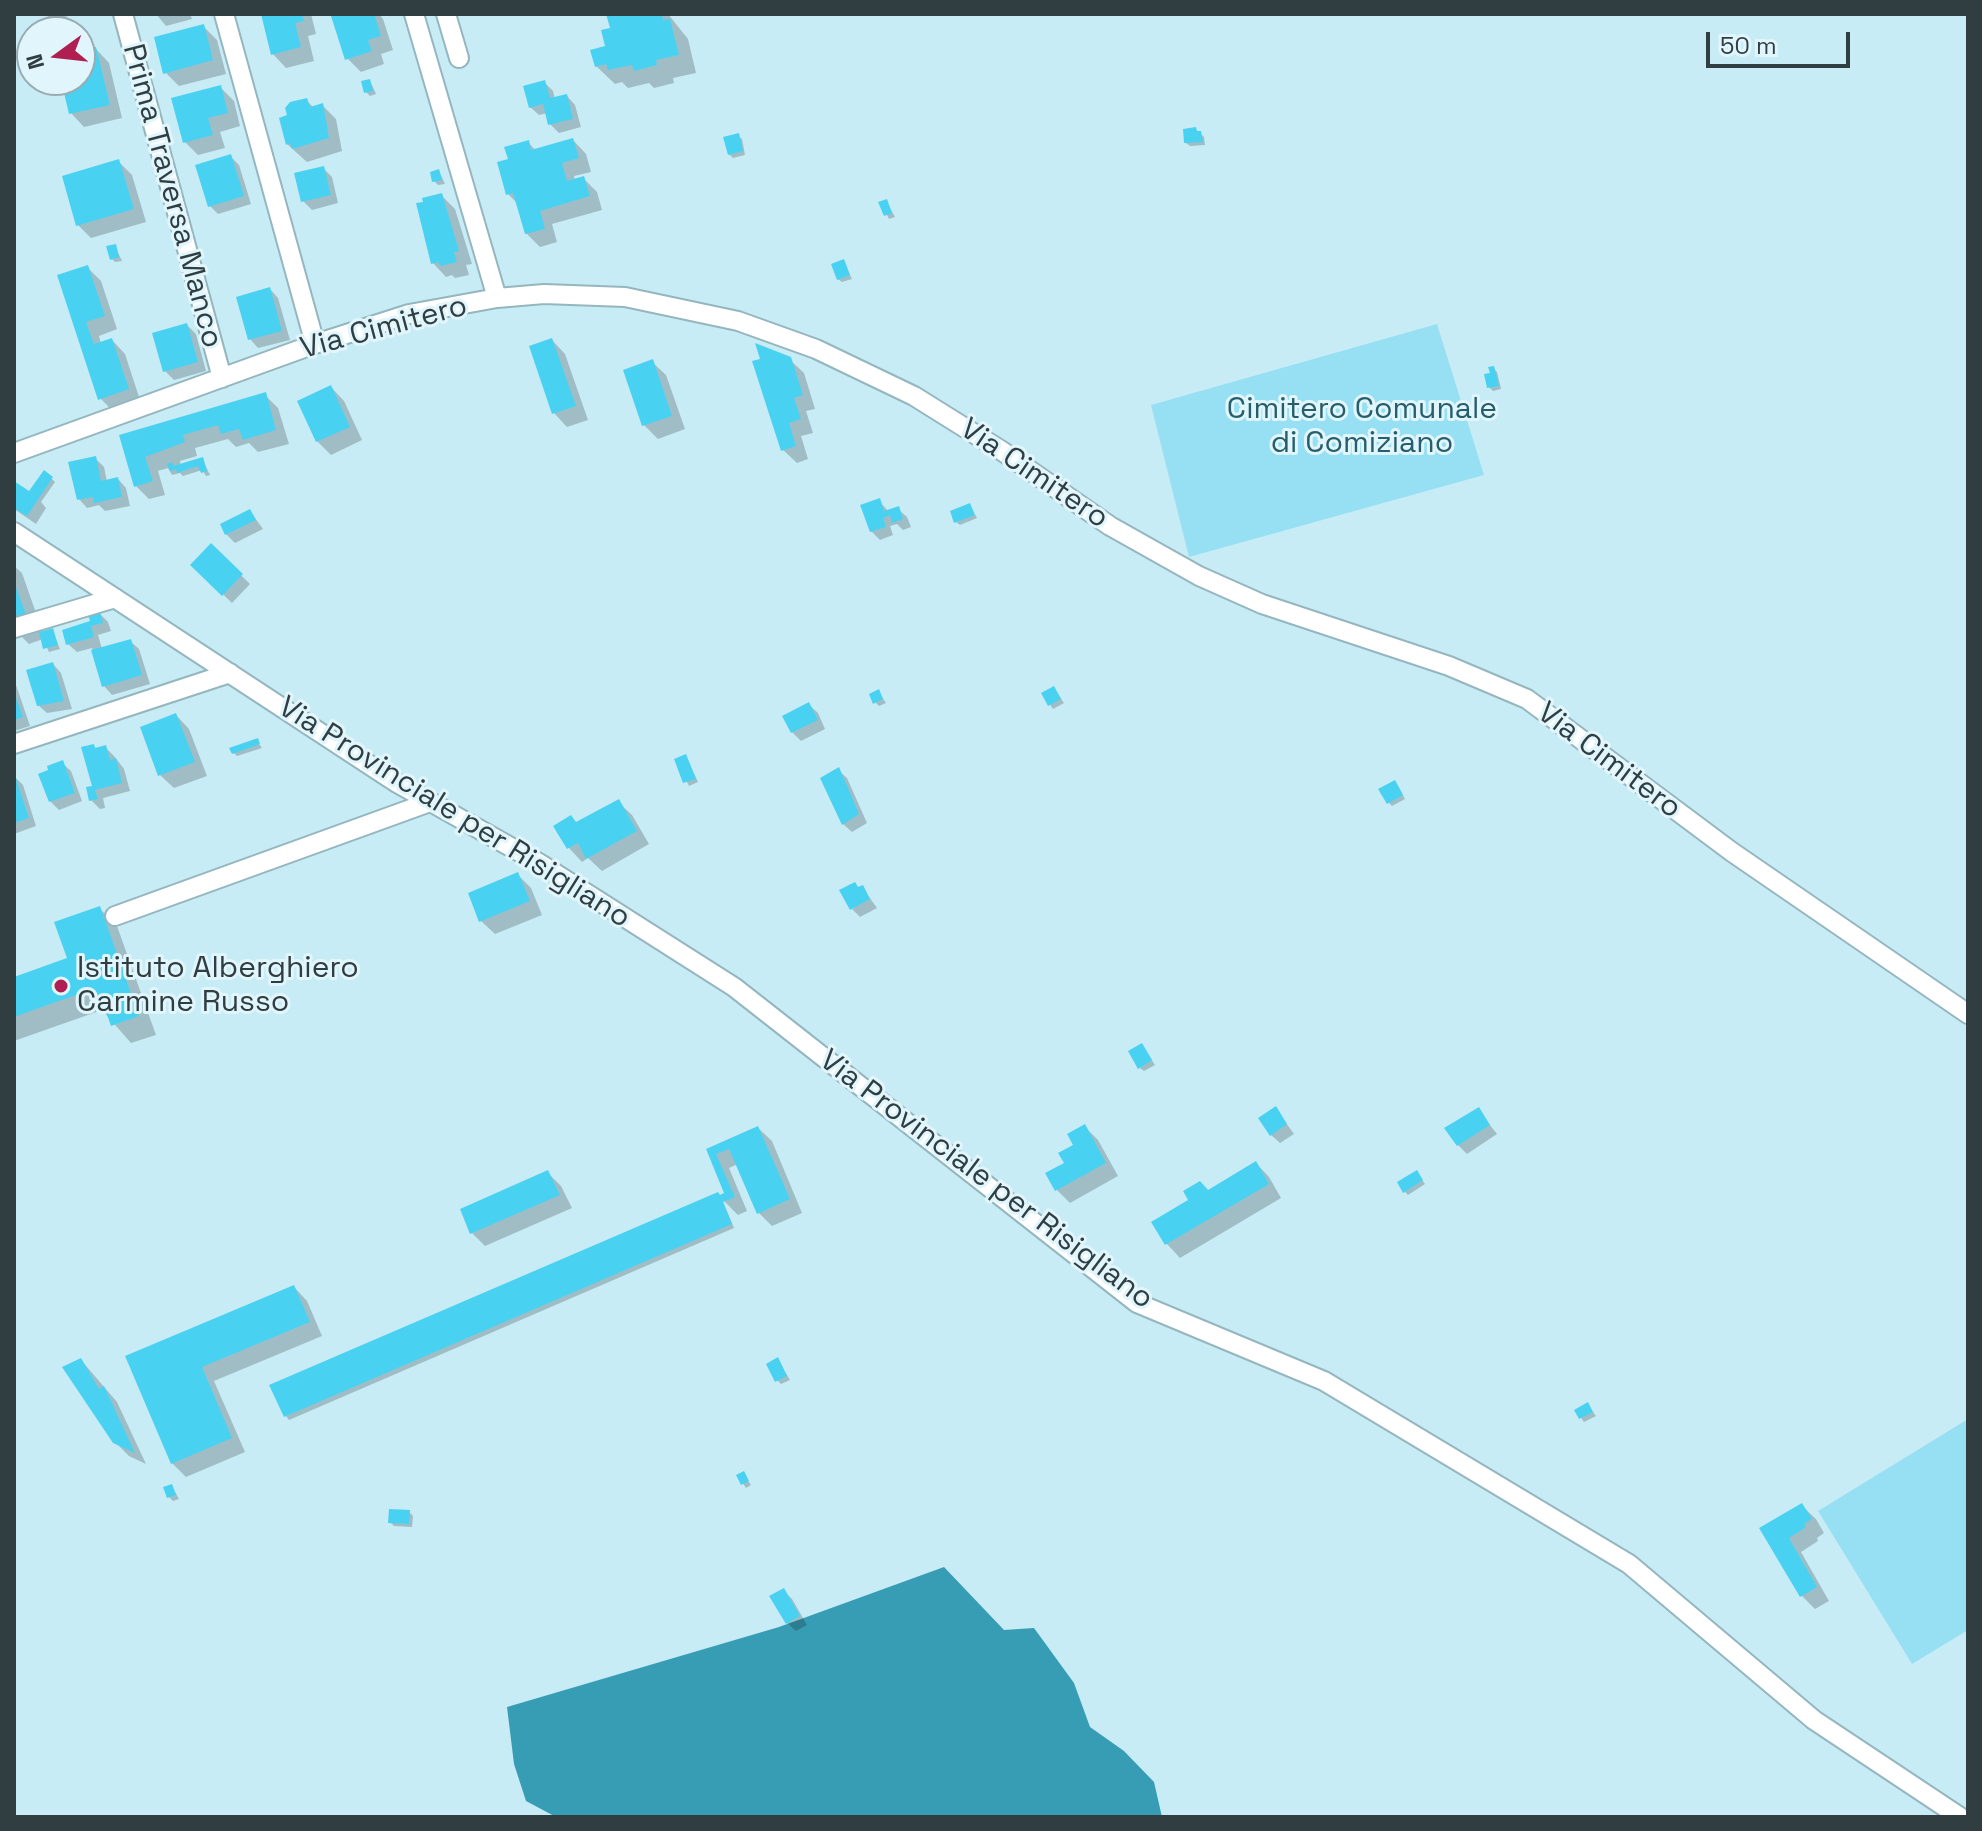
<!DOCTYPE html>
<html>
<head>
<meta charset="utf-8">
<style>
	body { margin:0 }
	#map { position:relative; width:1982px; height:1831px; overflow:hidden; background:#c8ecf5; font-family:"Space Grotesk",sans-serif }
	canvas { display:block }
	.frame { position:absolute; inset:0; border:16px solid #303e42; pointer-events:none }
	.north { position:absolute; left:16px; top:16px; width:80px; height:80px; box-sizing:border-box; background:#e1f6fc; border:2px solid #9aacb2; border-radius:50%; rotate:255deg; font-size:22px; font-weight:700; line-height:32px; text-align:center; color:#303e42 }
	.north::after { content:''; display:block; margin:auto; width:28px; height:36px; background:#af1f52; clip-path:polygon(50% 0,100% 100%,50% 72%,0 100%) }
	.scale { position:absolute; left:1706px; top:32px; width:144px; height:36px; box-sizing:border-box; border:4px solid #303e42; border-top:0; padding-left:10px; font-size:24px; line-height:28px; white-space:nowrap; color:#303e42; -webkit-text-stroke:6px #e1f6fc; paint-order:stroke }
</style>
</head>
<body>
<div id="map">
<canvas width="1982" height="1831"></canvas>
<div class="frame"></div>
<div class="north">N</div>
<div class="scale">50 m</div>
</div>
<script>
const ctx = document.querySelector('canvas').getContext('2d');
ctx.lineJoin = 'round';
function fillPath(path, color) { ctx.fillStyle = color; ctx.fill(path, 'evenodd'); }
function strokePath(path, color, width, dash) { ctx.strokeStyle = color; ctx.lineWidth = width; ctx.lineCap = dash ? 'butt' : 'round'; ctx.setLineDash(dash || []); ctx.stroke(path); }
function label(font, color, halo, rows, align = 'center') {
  ctx.font = font + ' "Space Grotesk",sans-serif'; ctx.lineWidth = 6; ctx.setLineDash([]); ctx.textBaseline = 'middle'; ctx.strokeStyle = halo; ctx.fillStyle = color; for (const [text, x, y, turn = 0] of rows) {
    ctx.save(); ctx.translate(x, y); ctx.rotate((+turn || 0) * Math.PI / 180); ctx.textAlign = isNaN(turn) ? turn : align; if (halo) ctx.strokeText(text, 0, 0); ctx.fillText(text, 0, 0); ctx.restore();
  }
}
fillPath(new Path2D(`
	M1437,324L1484,475L1189,557L1151,405Z
	M1968,1419V1630L1912,1664L1818,1511Z`), '#97e0f3');
fillPath(new Path2D(`
	M944,1567L1004,1630L1034,1628L1074,1683L1090,1727L1124,1751L1154,1782L1162,1817H556L526,1801L514,1764L507,1707L779,1627Z`), '#379db5');
fillPath(new Path2D(`
	M45,14H78L51,20Z
	M156,14H190L192,19L166,26Z
	M263,14H311L316,34L308,36L314,61L286,68L273,54Z
	M343,14H379L383,19L393,50L381,54L384,64L361,72L347,58Z
	M608,14H668L688,39L696,73L673,78L674,83L654,88L649,83L628,88L622,82L615,84L596,66L608,47L612,30Z
	M203,26L217,40L226,74L179,86L165,72Z
	M96,49L109,63L122,118L84,127L71,113L63,80H80V53Z
	M370,81L376,94L370,96L366,92Z
	M545,83L553,91L555,99L567,96L575,105L581,127L559,133L550,124L548,113L539,115L530,107Z
	M220,87L234,101L240,126L220,132L225,148L198,155L185,142Z
	M306,100L314,108L322,105L336,119L342,151L307,162L287,144L289,117Z
	M1196,130L1204,137L1205,145L1190,146L1186,143Z
	M738,136L742,139L745,155L733,158L729,154Z
	M573,140L586,154L591,172L574,176L575,181L584,179L597,192L602,210L552,224L557,242L540,247L526,233L519,205L508,194L510,160L528,142L536,151Z
	M231,157L239,165L251,204L218,214L210,206Z
	M119,162L132,175L146,222L91,238L78,225Z
	M323,168L332,177L338,203L312,210L303,201Z
	M439,171L445,184L438,185L434,181Z
	M441,195L455,209L472,264L466,265L469,275L455,278L452,275L446,277L433,263Z
	M886,201L895,217L889,219L881,203Z
	M115,246L122,261L115,262L112,259Z
	M843,261L852,279L842,282L838,279Z
	M87,267L101,281L117,329L99,336L101,344L112,340L125,354L141,403L114,412L100,398L59,277Z
	M270,289L278,298L290,340L258,348L250,339Z
	M187,325L196,334L206,371L174,380L165,371Z
	M552,340L565,354L588,420L567,427L554,413Z
	M789,359L804,373L815,409L806,411L813,433L801,436L808,459L797,463L783,450Z
	M652,362L666,375L685,429L658,439L644,425Z
	M1493,368L1497,372L1501,389L1493,391L1489,387Z
	M331,387L344,401L362,440L331,455L317,441Z
	M265,395L278,408L289,444L258,452L249,443L236,447L228,439L195,448L197,456L180,461L181,466L202,459L210,475L206,476L202,470L183,476L180,473L172,475L168,468L158,471L165,495L149,499L136,486L121,436Z
	M95,458L104,467L107,482L118,479L126,488L130,506L105,511L99,505L87,508L79,499Z
	M51,478L55,482L41,502L46,508L36,524L14,509V483L30,494Z
	M879,501L889,512L898,509L907,517L911,527L903,530L897,524L890,526L893,535L880,540L871,531Z
	M970,506L977,518L960,525L956,522Z
	M250,511L263,529L235,543L226,534Z
	M211,546L250,584L232,603L193,565Z
	M14,566L22,573L43,633L52,630L60,649L49,652L43,639L29,644L22,637L14,640Z
	M100,614L108,622L111,631L98,635L102,649L130,641L139,649L150,684L112,695L104,686L92,648L77,652L68,644Z
	M53,664L61,673L72,709L47,713L38,705Z
	M14,679L30,726L14,731Z
	M1054,688L1064,703L1053,709L1043,694Z
	M878,691L886,703L879,706L875,702Z
	M809,705L818,713L825,729L801,741L792,732Z
	M176,715L189,729L207,776L174,788L160,775Z
	M257,741L262,748L237,756L233,752Z
	M93,746L97,749L105,747L114,756L124,769L130,791L103,798L105,808L100,809L91,800L94,787Z
	M686,756L698,782L689,786L676,760Z
	M62,763L71,771L82,801L59,810L50,801Z
	M838,770L847,778L867,823L852,832L843,824Z
	M14,776L23,785L36,826L14,834Z
	M1398,786L1405,799L1392,806L1389,803Z
	M618,802L632,815L649,844L602,871L588,858L582,862L569,848L556,827L577,824Z
	M518,875L531,888L542,915L495,934L481,921Z
	M862,887L877,908L860,917L852,909Z
	M99,908L117,926L156,1035L131,1043L102,1010L14,1041V979L69,960Z
	M1145,1049L1155,1065L1144,1071L1140,1068Z
	M1276,1109L1294,1134L1280,1143L1271,1135Z
	M1478,1110L1497,1134L1467,1154L1458,1145Z
	M1085,1127L1098,1140L1118,1176L1070,1203L1057,1190Z
	M758,1128L772,1141L802,1213L772,1226L759,1213L738,1164L729,1168L747,1211L738,1215L722,1199L734,1228L289,1420L286,1416L727,1194L708,1150Z
	M1256,1163L1269,1177L1281,1198L1180,1258L1167,1244L1154,1223Z
	M548,1173L561,1186L572,1208L485,1246L472,1233Z
	M1420,1177L1425,1184L1408,1195L1404,1191Z
	M294,1287L307,1301L322,1336L214,1381L245,1452L186,1477L172,1463L128,1357Z
	M81,1360L117,1402L146,1464L129,1456L114,1441Z
	M778,1360L790,1380L781,1384L777,1380Z
	M1591,1409L1596,1416L1584,1422L1576,1411Z
	M743,1473L751,1485L746,1488L738,1476Z
	M172,1486L179,1499L173,1501L169,1497Z
	M1802,1506L1816,1519L1824,1533L1817,1538L1818,1541L1801,1552L1829,1601L1815,1609L1802,1596L1762,1529Z
	M409,1512L413,1516L412,1527L394,1526L390,1522Z
	M783,1590L792,1599L807,1625L796,1631L787,1623Z`), '#0003');
fillPath(new Path2D(`
	M261,14H302L304,21L295,23L301,47L271,55Z
	M337,14H374L381,36L368,40L372,51L345,60L331,16Z
	M606,14H662L663,20L670,19L679,55L656,60L657,65L634,71L632,65L608,70L606,64L595,67L590,50L605,46L601,30L610,28Z
	M204,24L213,60L163,74L154,37Z
	M96,47L110,105L69,114L61,80H80V51Z
	M370,79L373,91L364,93L361,81Z
	M545,80L550,98L567,94L573,119L548,125L543,104L529,108L523,86Z
	M221,85L228,113L208,118L213,135L183,143L171,98Z
	M307,98L310,107L323,103L329,138L292,149L290,143L286,145L279,118L287,115L285,108L290,102Z
	M1196,127L1197,131H1201L1203,142L1184,143L1183,129Z
	M739,133L743,151L728,155L723,137Z
	M573,138L579,158L562,163L567,181L584,176L590,196L540,211L545,229L525,234L513,193L506,195L497,162L508,159L504,147L529,140L531,150Z
	M231,154L244,196L208,207L195,165Z
	M119,159L134,209L76,226L62,176Z
	M324,166L331,195L301,202L294,173Z
	M439,169L442,180L432,182L430,172Z
	M442,193L459,251L454,252L457,262L440,266L439,262L431,264L416,203L423,202L422,198Z
	M887,199L892,213L884,216L878,202Z
	M116,244L119,257L110,260L106,246Z
	M844,259L850,275L837,280L831,264Z
	M88,265L105,316L86,322L94,344L112,338L129,389L98,400L57,275Z
	M270,287L282,331L248,340L236,297Z
	M187,323L198,362L163,372L152,333Z
	M552,338L576,406L552,414L529,346Z
	M755,343L791,357L803,395L794,398L801,419L789,423L796,446L781,451L752,361L760,359Z
	M653,359L672,416L642,426L623,370Z
	M1494,366L1499,386L1487,388L1484,374L1490,373L1488,367Z
	M331,385L350,427L316,442L297,401Z
	M266,392L276,430L243,440L239,429L221,434L218,425L183,435L185,442L145,457L153,481L134,487L119,435Z
	M96,456L101,481L118,477L122,497L94,503L93,497L77,500L68,462Z
	M203,457L207,471L201,473L198,466L177,473L176,469L170,471L167,464L172,462L173,466Z
	M44,470L53,477L27,516L14,508V481L29,491Z
	M880,498L884,511L899,506L903,519L892,523L890,515L883,518L886,527L870,532L860,505Z
	M970,503L975,515L954,523L950,511Z
	M250,509L256,520L225,535L220,524Z
	M211,543L243,574L222,596L190,565Z
	M14,582L28,620L14,625Z
	M100,612L103,623L91,626L94,637L66,645L62,630L90,621L88,615Z
	M53,628L58,645L43,649L39,632Z
	M131,639L142,675L102,687L91,650Z
	M53,662L64,701L37,706L26,670Z
	M1054,686L1061,699L1048,706L1041,693Z
	M879,689L883,699L873,704L869,694Z
	M14,693L23,717L14,720Z
	M809,702L818,720L791,733L782,716Z
	M176,713L195,762L158,776L140,727Z
	M258,738L260,744L232,754L229,748Z
	M94,744L95,748L106,745L110,760L116,758L122,783L95,790L98,799L89,801L86,787L92,786L81,747Z
	M686,754L696,779L683,783L674,759Z
	M63,760L75,793L49,802L38,774L48,770L47,766Z
	M839,767L859,814L842,825L820,778Z
	M14,773L29,818L14,823Z
	M1395,780L1403,795L1387,804L1378,789Z
	M619,799L637,831L586,859L578,843L567,849L553,826L571,815L576,822Z
	M518,872L530,901L479,922L468,893Z
	M855,882L858,887L863,885L870,899L850,910L839,890Z
	M100,906L139,1016L111,1026L104,1006L97,1008L90,990L14,1017V977L67,958L54,922Z
	M1142,1043L1152,1060L1138,1069L1128,1051Z
	M1276,1106L1287,1124L1270,1136L1258,1118Z
	M1479,1107L1490,1125L1457,1146L1444,1128Z
	M1085,1124L1106,1163L1055,1191L1045,1173L1064,1163L1058,1153L1073,1145L1067,1134Z
	M758,1126L790,1199L757,1214L729,1149L716,1154L735,1197L723,1202L732,1224L284,1417L269,1385L718,1192L720,1195L724,1193L706,1149Z
	M1256,1161L1269,1184L1165,1245L1151,1222L1188,1200L1183,1191L1200,1181L1208,1190Z
	M548,1170L560,1195L470,1234L460,1209Z
	M1417,1170L1423,1180L1403,1193L1397,1182Z
	M294,1285L310,1322L202,1367L232,1438L171,1464L125,1356Z
	M778,1357L787,1376L775,1382L766,1364Z
	M81,1358L99,1389L104,1386L135,1453L113,1443L62,1367Z
	M1588,1402L1593,1412L1579,1419L1574,1410Z
	M744,1471L749,1481L741,1485L736,1475Z
	M172,1484L176,1495L167,1498L163,1487Z
	M1802,1503L1812,1519L1804,1524L1806,1527L1789,1538L1817,1587L1800,1597L1759,1528Z
	M389,1509L410,1510L409,1524L388,1523Z
	M784,1588L800,1616L786,1624L769,1596Z`), '#49d1f1');
const street = new Path2D(`
	M123,14L222,378
	M224,14L315,344
	M414,14L497,298
	M446,14L459,58
	M14,453L315,344L409,314L497,298L544,294L625,297L738,321L816,349L914,396L1002,451L1110,526L1199,576L1262,604L1449,666L1527,699L1732,852L1968,1014
	M14,532L397,783L539,863L734,987L1137,1303L1324,1381L1629,1564L1814,1720L1960,1817
	M14,628L115,598
	M14,744L230,673
	M115,916L430,802`);
strokePath(street, '#94b6bf', 22);
strokePath(street, '#fff', 18);
for (const [x, y, r, color] of [
	[61,986,8,"#af1f52"]
]) { const dot = new Path2D(); dot.arc(x, y, r, 0, 2 * Math.PI); ctx.fillStyle = color; ctx.fill(dot); strokePath(dot, '#e1f6fc', 3); }
label('30px', '#303e42', '#e1f6fc', [
	["Prima Traversa Manco",172,196,75],
	["Via Cimitero",384,328,-15],
	["Via Cimitero",1034,474,34],
	["Via Cimitero",1609,761,37],
	["Via Provinciale per Risigliano",454,813,32],
	["Via Provinciale per Risigliano",986,1180,37]
]);
label('30px', '#275e6b', '#e1f6fc', [
	["Cimitero Comunale",1362,410],
	["di Comiziano",1362,444]
]);
label('30px', '#303e42', '#e1f6fc', [
	["Istituto Alberghiero",77,969],
	["Carmine Russo",77,1003]
], 'left');
</script>
</body>
</html>
